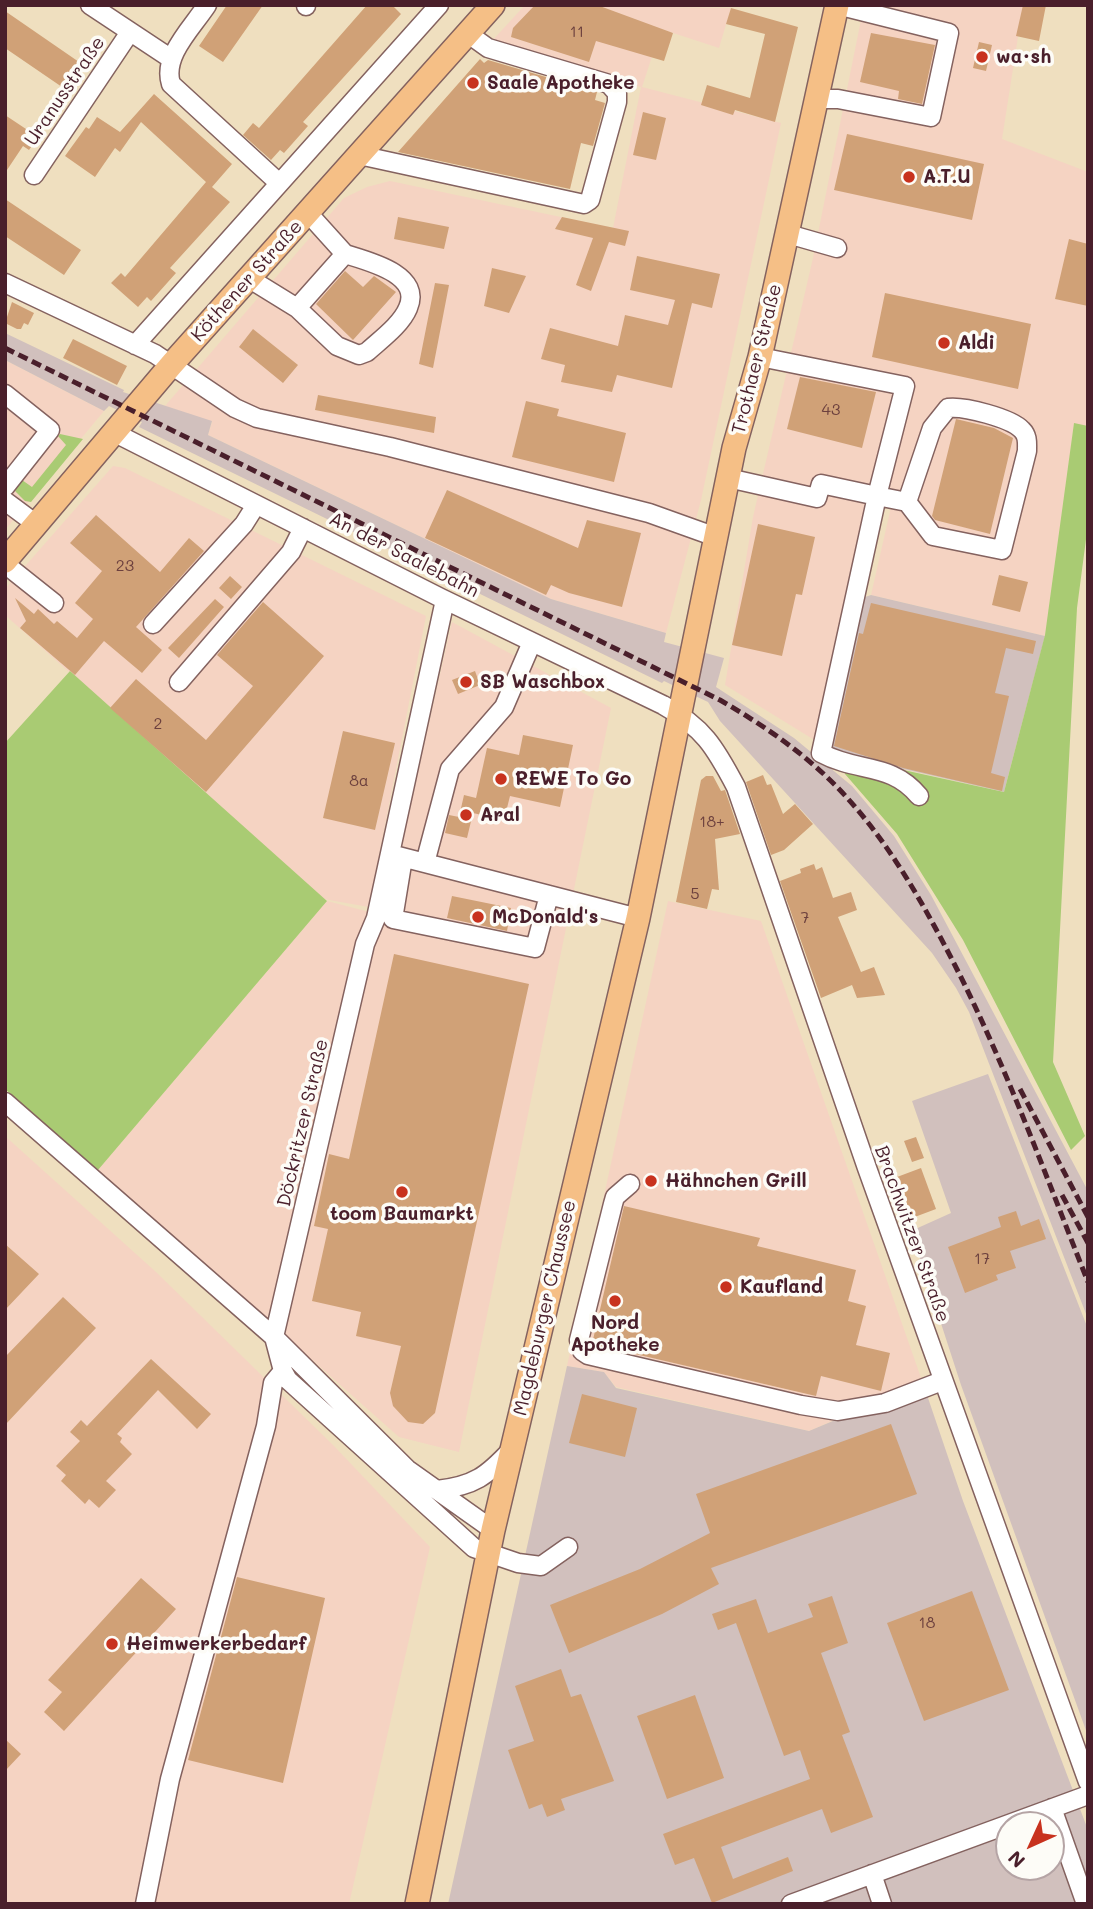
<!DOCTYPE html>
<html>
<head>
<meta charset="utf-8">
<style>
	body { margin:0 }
	#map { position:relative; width:1093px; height:1909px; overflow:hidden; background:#efdfbf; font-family:Mali,sans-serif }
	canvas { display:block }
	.frame { position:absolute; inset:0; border:7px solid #4a1f2b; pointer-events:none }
	.north { position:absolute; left:995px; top:1811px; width:70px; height:70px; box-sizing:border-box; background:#fdfcf7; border:2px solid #b5a4a5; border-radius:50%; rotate:225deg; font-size:19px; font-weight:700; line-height:28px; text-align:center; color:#4a1f2b }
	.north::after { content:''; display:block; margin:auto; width:24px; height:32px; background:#c8321e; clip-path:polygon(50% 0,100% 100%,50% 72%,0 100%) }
</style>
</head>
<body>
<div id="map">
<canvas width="1093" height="1909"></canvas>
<div class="frame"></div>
<div class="north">N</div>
</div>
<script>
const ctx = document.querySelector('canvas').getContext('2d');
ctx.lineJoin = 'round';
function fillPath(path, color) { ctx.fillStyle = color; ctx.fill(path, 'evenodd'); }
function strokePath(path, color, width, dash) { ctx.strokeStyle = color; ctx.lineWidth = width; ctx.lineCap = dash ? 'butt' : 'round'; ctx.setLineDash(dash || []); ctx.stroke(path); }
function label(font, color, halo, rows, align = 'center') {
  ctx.font = font + ' Mali,sans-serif'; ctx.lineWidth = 7; ctx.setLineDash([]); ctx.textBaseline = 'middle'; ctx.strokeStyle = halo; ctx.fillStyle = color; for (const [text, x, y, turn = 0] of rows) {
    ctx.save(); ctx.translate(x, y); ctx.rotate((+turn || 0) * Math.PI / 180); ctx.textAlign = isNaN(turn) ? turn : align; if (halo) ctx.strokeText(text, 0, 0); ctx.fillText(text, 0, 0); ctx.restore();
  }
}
fillPath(new Path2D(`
	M525,5L731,8L719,48L661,29L642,87L781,123L701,500L666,633L551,599L208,435L212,422L165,406L344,198L367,187L390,181L613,228L641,87L491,42Z
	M864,5H1023L1002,139L1088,172V426L1074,424L1045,636L871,595L891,507L866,502L816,741L725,685L753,517L813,258Z
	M5,360L104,411L5,530Z
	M113,466L125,468L426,616L369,907L324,899L5,615V589Z
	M452,622L611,708L459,1452L399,1437L98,1170L327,901L385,916Z
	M668,901L761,921L927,1395L867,1416L839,1418L809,1431L616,1387L604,1372L567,1366Z
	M5,1136L156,1272L334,1446L430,1547L349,1904H5Z`), '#f5d3c2');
fillPath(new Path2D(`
	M5,333L124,390L123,392L212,421L208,435L551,599L666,633L664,642L724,658L716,687L794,738L852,786L894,836L931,895L1088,1191V1319L969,1012L956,988L932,953L720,721L708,702L664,681L662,683L139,427L142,422L109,406L104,411L5,360Z
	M871,595L1045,636L1004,792L829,752L862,598Z
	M988,1074L1088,1329V1736L961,1385L911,1231L951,1213L912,1101Z
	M567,1366L604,1372L616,1388L809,1431L840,1418L867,1416L927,1395L963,1501L1088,1830V1904H448ZM1009,1825H1051V1867H1009Z`), '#d1c0bd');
fillPath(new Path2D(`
	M1074,423L1088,426V524L1077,608L1053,1062L1085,1136L1071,1150L963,940L897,834L845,774L844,757L1004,792L1045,635Z
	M60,434L83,439L31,502L25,501L15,491L22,480L32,487L66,445L58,436Z
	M70,671L327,901L98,1170L5,1089V743Z`), '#a9cb73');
fillPath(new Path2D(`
	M227,5H263L223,62L199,46Z
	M367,5H392L401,14L303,122L308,126L284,153L280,150L271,160L243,135L253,123L259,128Z
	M535,5H597L673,33L664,61L596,41L589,62L511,37L513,28Z
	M1023,5H1046L1039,41L1016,36Z
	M731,8L798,27L775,122L735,110L733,115L701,105L707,85L750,98L765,34L726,24Z
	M5,11L79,62L62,87L5,48Z
	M871,33L935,45L922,104L898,99L899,91L860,82Z
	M979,42L992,45L986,71L973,68Z
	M480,59L484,63L488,60L597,92L595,100L605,103L593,146L581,143L570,189L398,152Z
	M154,94L232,164L212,187L230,202L170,268L176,273L151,301L147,297L138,307L111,283L121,273L125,277L206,182L141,122L120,152L115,148L95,177L65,156L86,127L89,129L97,117L120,132Z
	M643,112L666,118L656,160L633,155Z
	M5,115L38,137L29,150L23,146L5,173Z
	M847,134L984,164L972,220L834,190Z
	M5,199L81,250L64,275L5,236Z
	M398,217L449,227L444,249L394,239Z
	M562,217L629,231L625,246L609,242L591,291L576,285L593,238L555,229Z
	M1069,239L1088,244V306L1055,299Z
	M637,256L720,274L712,308L692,303L672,388L617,375L612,392L561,382L565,365L541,359L550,328L618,346L625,315L668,325L675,300L630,290Z
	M492,268L526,276L509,313L484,306Z
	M345,271L363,287L374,276L396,292L353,340L316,304Z
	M435,283L449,285L433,368L419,364Z
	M885,293L1031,324L1018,389L872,357Z
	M12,302L34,313L28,325L24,323L21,329H17L5,323Z
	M253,329L298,365L283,383L239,347Z
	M73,339L127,366L117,385L63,358Z
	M800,377L876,392L862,448L787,429Z
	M318,395L436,417L434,433L315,410Z
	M526,401L559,409L557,416L626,433L614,482L512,457Z
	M956,419L994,428L1013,438L990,534L935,520L932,516Z
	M447,490L578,548L587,520L641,533L622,607L569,593L551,585L546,595L425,538Z
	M96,515L160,572L189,538L204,551L136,627L162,650L142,673L104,641L75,675L20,628L26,621L15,598L34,614L38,609L54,624L57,621L77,638L93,619L75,603L102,571L70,543Z
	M758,524L815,537L802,595L796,594L782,656L732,645Z
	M999,575L1028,582L1020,612L992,605Z
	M230,576L242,587L231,599L219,588Z
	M215,599L224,607L179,658L168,648Z
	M263,602L324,656L206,792L110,708L136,679L206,740L253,686L217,655Z
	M871,603L1036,641L1033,654L1006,648L995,693L1009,696L991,773L1005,777L1002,791L903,768L834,746L859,633L863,634Z
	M475,671L480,685L458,694L452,680Z
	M343,731L395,743L375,830L323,818Z
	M523,735L573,745L560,807L510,796L504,820L473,813L467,838L445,833L449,815L459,817L464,795L476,798L487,748L519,755Z
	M763,775L767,785L771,784L783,814L795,804L813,824L784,850L771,855L746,782Z
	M706,776H713L721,791L725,790L740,834L715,839L719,890L712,889L707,909L676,902L701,780Z
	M814,864L816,870L822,867L833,898L851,892L857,910L838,917L861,972L874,967L885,995L857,998L852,985L821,998L780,881L801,873L800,869Z
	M452,896L511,908L507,931L447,918Z
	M394,954L529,984L435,1413L423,1424L408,1422L393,1406L390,1393L401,1346L356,1336L361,1312L312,1301L328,1229L314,1226L329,1154L349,1159Z
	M916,1137L924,1158L912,1162L904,1141Z
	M921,1168L936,1209L912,1218L897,1177Z
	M624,1206L760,1238L757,1246L856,1270L848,1301L866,1306L856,1345L890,1353L881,1391L821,1376L816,1396L592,1344Z
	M1016,1211L1021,1226L1039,1219L1046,1239L1010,1251L1016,1268L996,1275L998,1280L965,1293L948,1247L1001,1227L998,1217Z
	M5,1244L39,1274L5,1310Z
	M63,1297L96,1328L5,1425V1357Z
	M151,1359L211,1414L197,1429L158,1390L117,1434L122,1438L120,1442L132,1454L106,1481L116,1490L99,1508L89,1499L85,1504L61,1481L66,1475L56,1466L80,1441L70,1432L81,1420L87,1426Z
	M582,1394L637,1408L625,1457L569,1443Z
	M891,1424L917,1494L711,1568L719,1584L662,1614L569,1653L550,1605L640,1569L710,1533L696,1494Z
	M237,1577L325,1598L283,1783L188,1760Z
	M141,1578L176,1609L64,1731L44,1712L62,1692L48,1680Z
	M972,1591L1009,1690L924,1721L887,1623Z
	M832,1596L848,1643L821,1653L850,1732L842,1735L873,1817L831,1833L822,1809L721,1847L733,1879L788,1857L793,1871L712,1903L694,1858L675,1865L663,1834L810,1779L800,1750L784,1756L736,1623L718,1630L712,1614L756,1599L768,1633L813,1617L808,1604Z
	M561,1669L571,1697L581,1694L614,1781L561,1799L565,1810L547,1817L542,1804L529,1809L508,1750L534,1741L515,1686Z
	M695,1695L724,1778L667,1799L637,1716Z
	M5,1739L21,1754L5,1771Z`), '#d0a177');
const minor = new Path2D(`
	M90,5L170,58
	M207,5C192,28 162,56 171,84L279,183
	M306,6V5
	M817,99H838L931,117L949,33L837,5
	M359,155L584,204L590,200L617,102V93L609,84L488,48L467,33
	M34,175L130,32
	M788,234L837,248
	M250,279L297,308L345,254L308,213
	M5,283L155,354L235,408L257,418L390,447L649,513L716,537
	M297,308L337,346L359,355L367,352C380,340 401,325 408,308C423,274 367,261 345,254
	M135,345L439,5
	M5,394L50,430L5,487
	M113,432L441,598L663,705C703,727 715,747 736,787L867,1168L1088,1782
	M728,478L817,498L821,484L877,496L905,386L760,357
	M5,501L36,524
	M907,502L932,428L948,408C964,406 1011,418 1022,430C1028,436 1027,443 1027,451L1002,550L933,536L907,502L877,496L821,753C858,773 891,762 919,796
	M5,564L54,603
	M445,600L376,918L365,944L274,1337L283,1371L288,1380L474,1548L518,1563L541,1566L568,1547
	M153,624L244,524L256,505
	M179,682L291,552L303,528
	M394,855L638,918
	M403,858L393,919L535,948L549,895
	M425,863L450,769L504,707L532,642
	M5,1102L274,1337L407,1469L493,1530
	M630,1184L615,1197L613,1204L579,1340L582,1351L588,1355L801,1405L838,1411L885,1403L942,1381
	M437,1490C474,1486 487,1476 512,1449
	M1052,1808L1086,1904
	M872,1874L882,1904
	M145,1904L170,1779L266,1426L273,1383L283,1371
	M791,1904L1088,1795`);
const major = new Path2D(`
	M5,561L172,364L493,5
	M417,1904L493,1530L638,918L734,448L760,357L837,5`);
strokePath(minor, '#84625f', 21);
strokePath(major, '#84625f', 26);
strokePath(minor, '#fff', 18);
strokePath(major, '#f5bf86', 23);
strokePath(new Path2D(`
	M5,348L720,700C763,725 803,752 838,788C883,835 915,889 945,946C1002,1054 1043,1169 1088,1282
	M1020,1089L1088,1217
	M1062,1195L1088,1243`), '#4a1f2b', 5, [10, 5]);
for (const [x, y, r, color] of [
	[982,57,7,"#c8321e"],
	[473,83,7,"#c8321e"],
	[909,177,7,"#c8321e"],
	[944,343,7,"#c8321e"],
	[466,682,7,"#c8321e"],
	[501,779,7,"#c8321e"],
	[466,815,7,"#c8321e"],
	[478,917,7,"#c8321e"],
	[651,1181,7,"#c8321e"],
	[402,1192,7,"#c8321e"],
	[726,1287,7,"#c8321e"],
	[615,1301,7,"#c8321e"],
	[112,1644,7,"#c8321e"]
]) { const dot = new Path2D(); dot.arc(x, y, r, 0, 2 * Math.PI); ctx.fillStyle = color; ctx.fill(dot); strokePath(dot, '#fdfcf7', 2.5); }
label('16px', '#6c403e', null, [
	["11",577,32],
	["43",831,410],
	["23",125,566],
	["2",158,724],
	["8a",359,781],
	["18+",712,822],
	["5",695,894],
	["7",805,918],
	["17",982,1259],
	["18",927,1623]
]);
label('bold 19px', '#4a1f2b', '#fdfcf7', [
	["wa·sh",996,57],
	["Saale Apotheke",487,83],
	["A.T.U",923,177],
	["Aldi",958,343],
	["SB Waschbox",480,682],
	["REWE To Go",515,779],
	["Aral",480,815],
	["McDonald's",492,917],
	["Hähnchen Grill",665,1181],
	["toom Baumarkt",402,1214,"center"],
	["Kaufland",740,1287],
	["Nord",615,1323,"center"],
	["Apotheke",615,1345,"center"],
	["Heimwerkerbedarf",126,1644]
], 'left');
label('19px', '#4a1f2b', '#fdfcf7', [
	["Uranusstraße",65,91,-56],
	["Köthener Straße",247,281,-48],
	["Trothaer Straße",757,359,-76],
	["An der Saalebahn",404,555,27],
	["Döckritzer Straße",303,1123,-77],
	["Brachwitzer Straße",912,1234,70],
	["Magdeburger Chaussee",545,1308,-77]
]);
</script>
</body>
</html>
